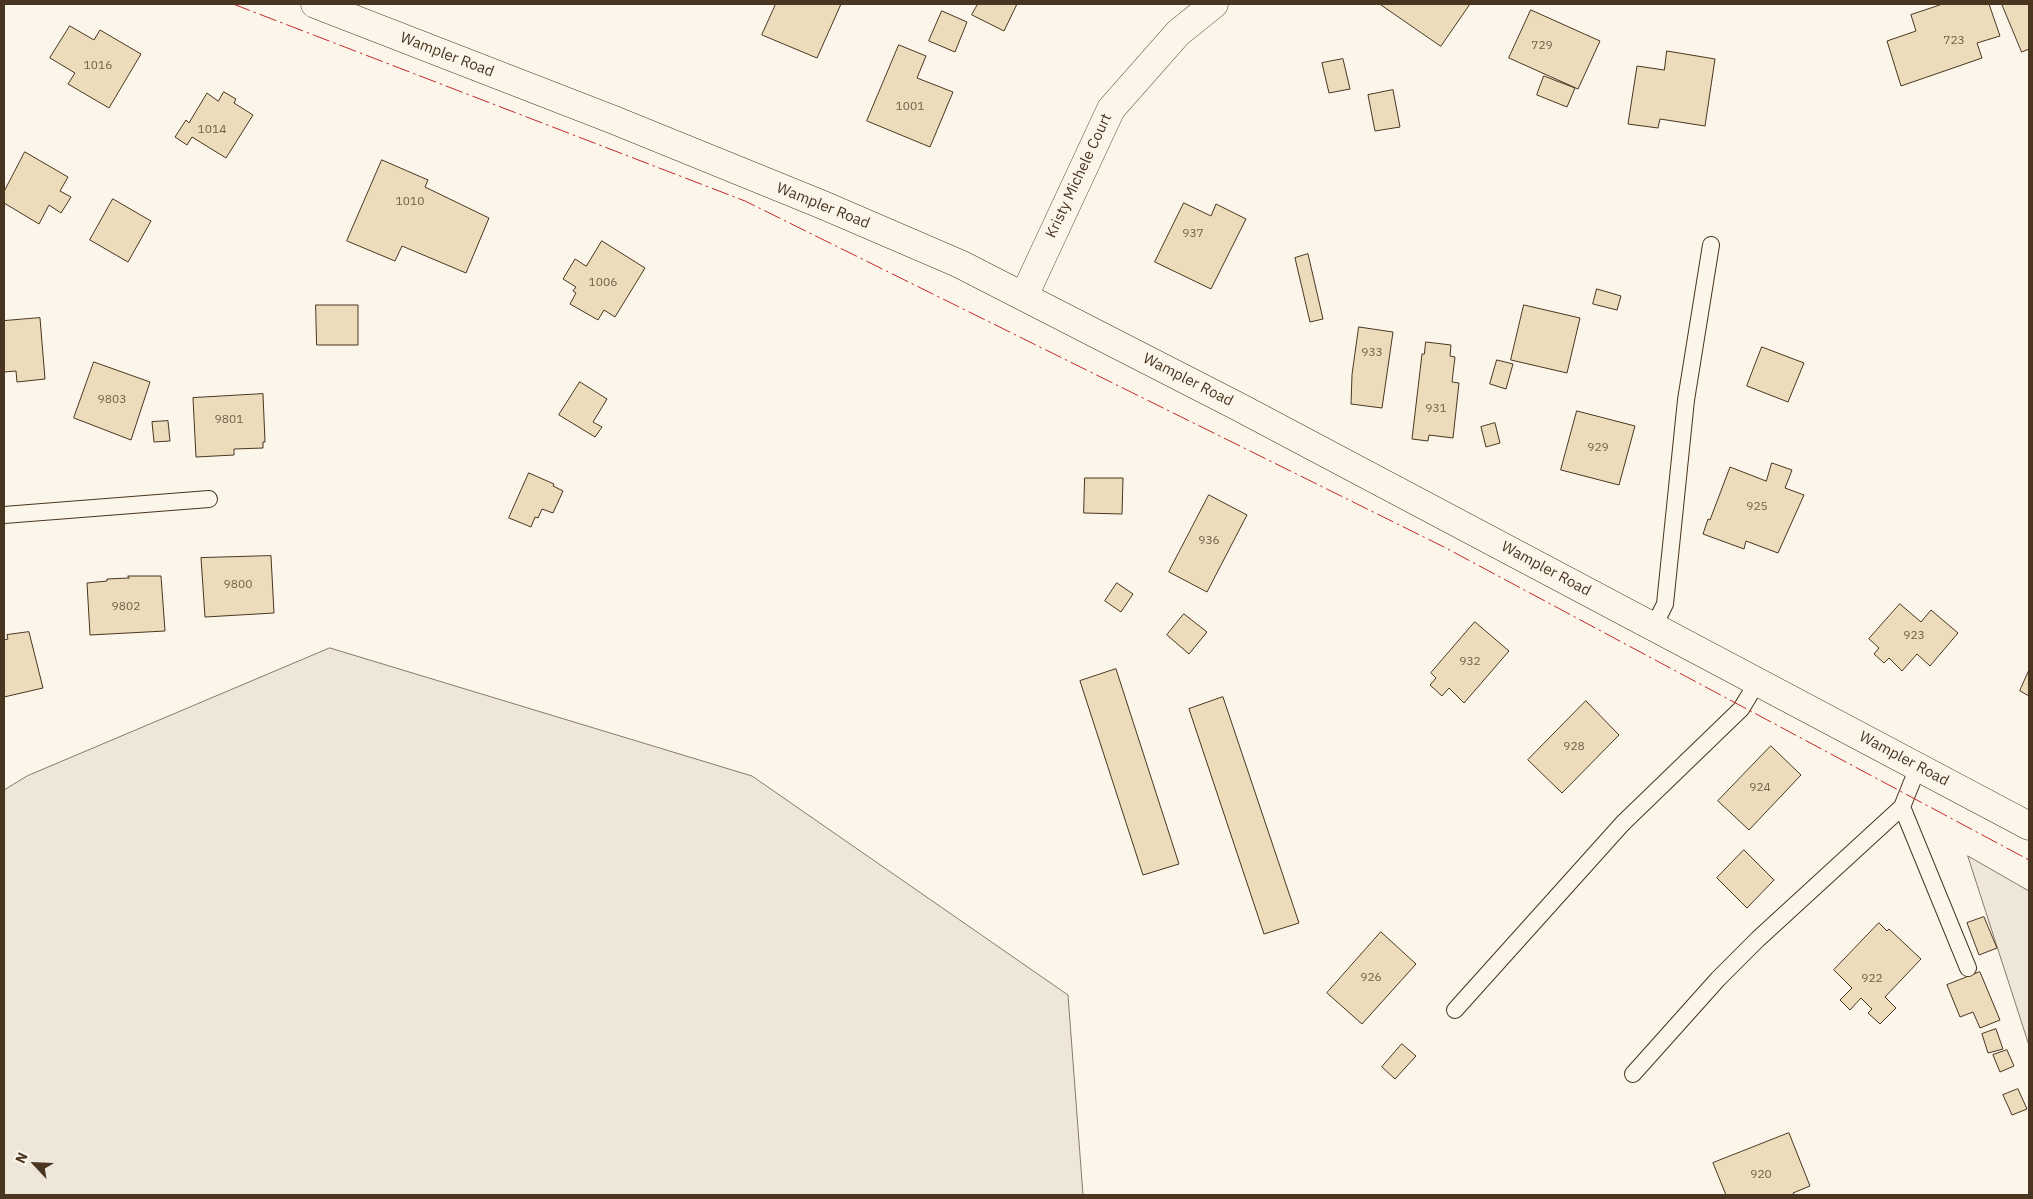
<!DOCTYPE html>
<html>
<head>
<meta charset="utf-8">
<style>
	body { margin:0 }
	#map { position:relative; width:2033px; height:1199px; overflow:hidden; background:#fbf6e9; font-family:"IBM Plex Sans",sans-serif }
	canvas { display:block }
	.frame { position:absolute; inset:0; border:5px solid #4a3520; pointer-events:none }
	.north { position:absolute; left:10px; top:1139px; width:50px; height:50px; -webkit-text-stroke:4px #fbf6e9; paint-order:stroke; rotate:295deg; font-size:14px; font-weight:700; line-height:20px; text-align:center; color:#4a3520 }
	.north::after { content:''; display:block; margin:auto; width:18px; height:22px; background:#4a3520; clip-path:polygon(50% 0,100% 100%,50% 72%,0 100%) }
</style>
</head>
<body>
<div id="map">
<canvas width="2033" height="1199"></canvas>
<div class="frame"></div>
<div class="north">N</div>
</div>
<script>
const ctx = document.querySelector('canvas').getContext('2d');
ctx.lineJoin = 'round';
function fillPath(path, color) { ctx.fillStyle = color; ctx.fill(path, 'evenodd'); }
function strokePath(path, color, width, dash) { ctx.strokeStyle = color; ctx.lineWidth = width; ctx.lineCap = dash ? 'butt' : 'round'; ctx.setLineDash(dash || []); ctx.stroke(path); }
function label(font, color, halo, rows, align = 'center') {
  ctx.font = font + ' "IBM Plex Sans",sans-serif'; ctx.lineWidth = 4; ctx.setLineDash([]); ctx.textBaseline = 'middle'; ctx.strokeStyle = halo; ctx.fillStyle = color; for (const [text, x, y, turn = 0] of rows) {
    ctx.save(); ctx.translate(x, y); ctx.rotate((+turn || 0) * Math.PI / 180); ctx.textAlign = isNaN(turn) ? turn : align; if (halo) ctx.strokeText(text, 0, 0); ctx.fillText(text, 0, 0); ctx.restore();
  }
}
const green = new Path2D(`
	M330,648L752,776L1068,995L1083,1195H4V790L27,776Z
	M1968,856L2029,891V1045Z`);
fillPath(green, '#ede6d9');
strokePath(green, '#887966', 1);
const building = new Path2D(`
	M776,4H841L817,58L762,35Z
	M978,4H1017L1004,31L972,15Z
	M1380,4H1470L1441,46Z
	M1943,4H1989L2000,36L1977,43L1982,58L1901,86L1887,41L1916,31L1911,15Z
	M2002,4H2029V49L2022,52Z
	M1531,10L1600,41L1578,89L1509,58Z
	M942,11L967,22L955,52L929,41Z
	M70,26L94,40L100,30L141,54L109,108L68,84L75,73L50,58Z
	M899,45L926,56L917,78L953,92L930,147L867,121Z
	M1667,51L1715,59L1705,126L1660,119L1658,128L1628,124L1637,66L1664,70Z
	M1343,59L1350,89L1329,93L1322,63Z
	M1544,76L1575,88L1567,107L1537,95Z
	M1393,90L1400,127L1375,131L1368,95Z
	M224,92L236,99L234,103L253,115L226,158L192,137L187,145L175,137L186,120L189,123L207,93L218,101Z
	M25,152L68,177L60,191L71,197L61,213L49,205L39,224L4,203V192Z
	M382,160L428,180L425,187L489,218L466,273L402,246L395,261L347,241Z
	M113,199L151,221L128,262L90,240Z
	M1184,203L1211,216L1216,204L1246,219L1211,289L1155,262Z
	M602,241L645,268L615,317L604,310L598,320L570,304L576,293L573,291L576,287L563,279L575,259L586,266Z
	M1308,254L1323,319L1310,322L1295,258Z
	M1597,289L1621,296L1617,310L1593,304Z
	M316,305H358V345H317Z
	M1524,305L1580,318L1567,373L1511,360Z
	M40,318L45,379L17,382L16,371L4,372V321Z
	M1359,327L1393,332L1382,408L1351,404L1352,375Z
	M1426,342L1451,345L1450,356L1455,357L1452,382L1459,383L1453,438L1429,435L1428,441L1412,439L1422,354H1424Z
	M1762,347L1804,363L1788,402L1747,386Z
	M1497,360L1513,364L1506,389L1490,384Z
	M94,362L150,382L131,440L74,418Z
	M580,382L607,399L593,422L602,427L595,437L559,415Z
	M263,394L265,442H263V448L234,449V455L196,457L193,398Z
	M1577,411L1635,426L1619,485L1561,470Z
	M168,421L170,441L154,442L152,422Z
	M1495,423L1500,443L1486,447L1481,427Z
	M1772,463L1792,470L1785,488L1804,495L1778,553L1746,541L1744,549L1703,534L1708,519L1710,520L1730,467L1766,481Z
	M529,473L554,484L553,486L563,491L553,513L542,509L538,518L535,517L531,527L509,518Z
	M1085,478H1123L1122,514L1084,513Z
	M1209,495L1247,515L1207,592L1169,572Z
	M271,556L274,613L205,617L201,558Z
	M128,576H161L165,631L90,635L87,583L107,581V579L129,578Z
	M1117,583L1133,594L1121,612L1105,601Z
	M1900,604L1921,622L1931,610L1958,633L1930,666L1917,654L1902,671L1889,658L1884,663L1874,654L1879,648L1869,639Z
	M1184,614L1207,632L1189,654L1167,635Z
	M1475,622L1509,651L1464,703L1449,688L1442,696L1430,685L1436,678L1431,673Z
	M29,632L43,688L4,697V640L8,639L7,635Z
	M1116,669L1179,864L1143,875L1080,681Z
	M2029,670V696L2020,691Z
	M1223,697L1299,923L1264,934L1189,709Z
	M1586,701L1619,735L1562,793L1528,760Z
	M1771,746L1801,775L1749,830L1718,801Z
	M1744,850L1774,880L1747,908L1717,878Z
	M1984,917L1997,948L1979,955L1967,923Z
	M1879,923L1887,931L1889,929L1921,959L1885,997L1896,1008L1880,1024L1868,1013L1872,1009L1861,998L1850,1010L1840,1000L1852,988L1834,970Z
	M1381,932L1416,964L1362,1024L1327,993Z
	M1980,972L2000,1020L1980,1028L1973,1012L1960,1017L1947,985Z
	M1996,1029L2003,1049L1988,1053L1982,1034Z
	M1402,1044L1416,1056L1395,1079L1382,1067Z
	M2007,1050L2014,1066L2000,1072L1993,1055Z
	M2018,1089L2027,1109L2012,1115L2003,1095Z
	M1789,1133L1810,1186L1793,1193L1794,1195H1726L1713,1163Z`);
fillPath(building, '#ecdcbc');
strokePath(building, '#4a3520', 1);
const service = new Path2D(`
	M4,515L209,499
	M1654,626L1665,604L1686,400L1711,245
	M1902,807L1968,968
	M1455,1010L1623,823L1741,709L1758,681
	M1633,1074L1718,979L1758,939L1902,807L1918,767`);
const minor = new Path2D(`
	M315,4L614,120L823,205L960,264L1239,407L2029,826
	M1024,296L1111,109L1178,33L1214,4`);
strokePath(service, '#4a3520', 18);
strokePath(minor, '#4a3520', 29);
strokePath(service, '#fbf6e9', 16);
strokePath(minor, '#fbf6e9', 28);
strokePath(new Path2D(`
	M233,4L745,201L1444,547L2029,860`), '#c62828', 1, [18, 4, 2.5, 4]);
label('12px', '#725f47', null, [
	["723",1954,41],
	["729",1542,46],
	["1016",98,66],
	["1001",910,107],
	["1014",212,130],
	["1010",410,202],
	["937",1193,234],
	["1006",603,283],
	["933",1372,353],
	["9803",112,400],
	["931",1436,409],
	["9801",229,420],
	["929",1598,448],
	["925",1757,507],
	["936",1209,541],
	["9800",238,585],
	["9802",126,607],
	["923",1914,636],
	["932",1470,662],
	["928",1574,747],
	["924",1760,788],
	["926",1371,978],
	["922",1872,979],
	["920",1761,1175]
]);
label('15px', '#4a3520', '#fbf6e9', [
	["Wampler Road",447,55,21],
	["Kristy Michele Court",1079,176,-65],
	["Wampler Road",823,206,22],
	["Wampler Road",1188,380,27],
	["Wampler Road",1546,569,28],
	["Wampler Road",1904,759,28]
]);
</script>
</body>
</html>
